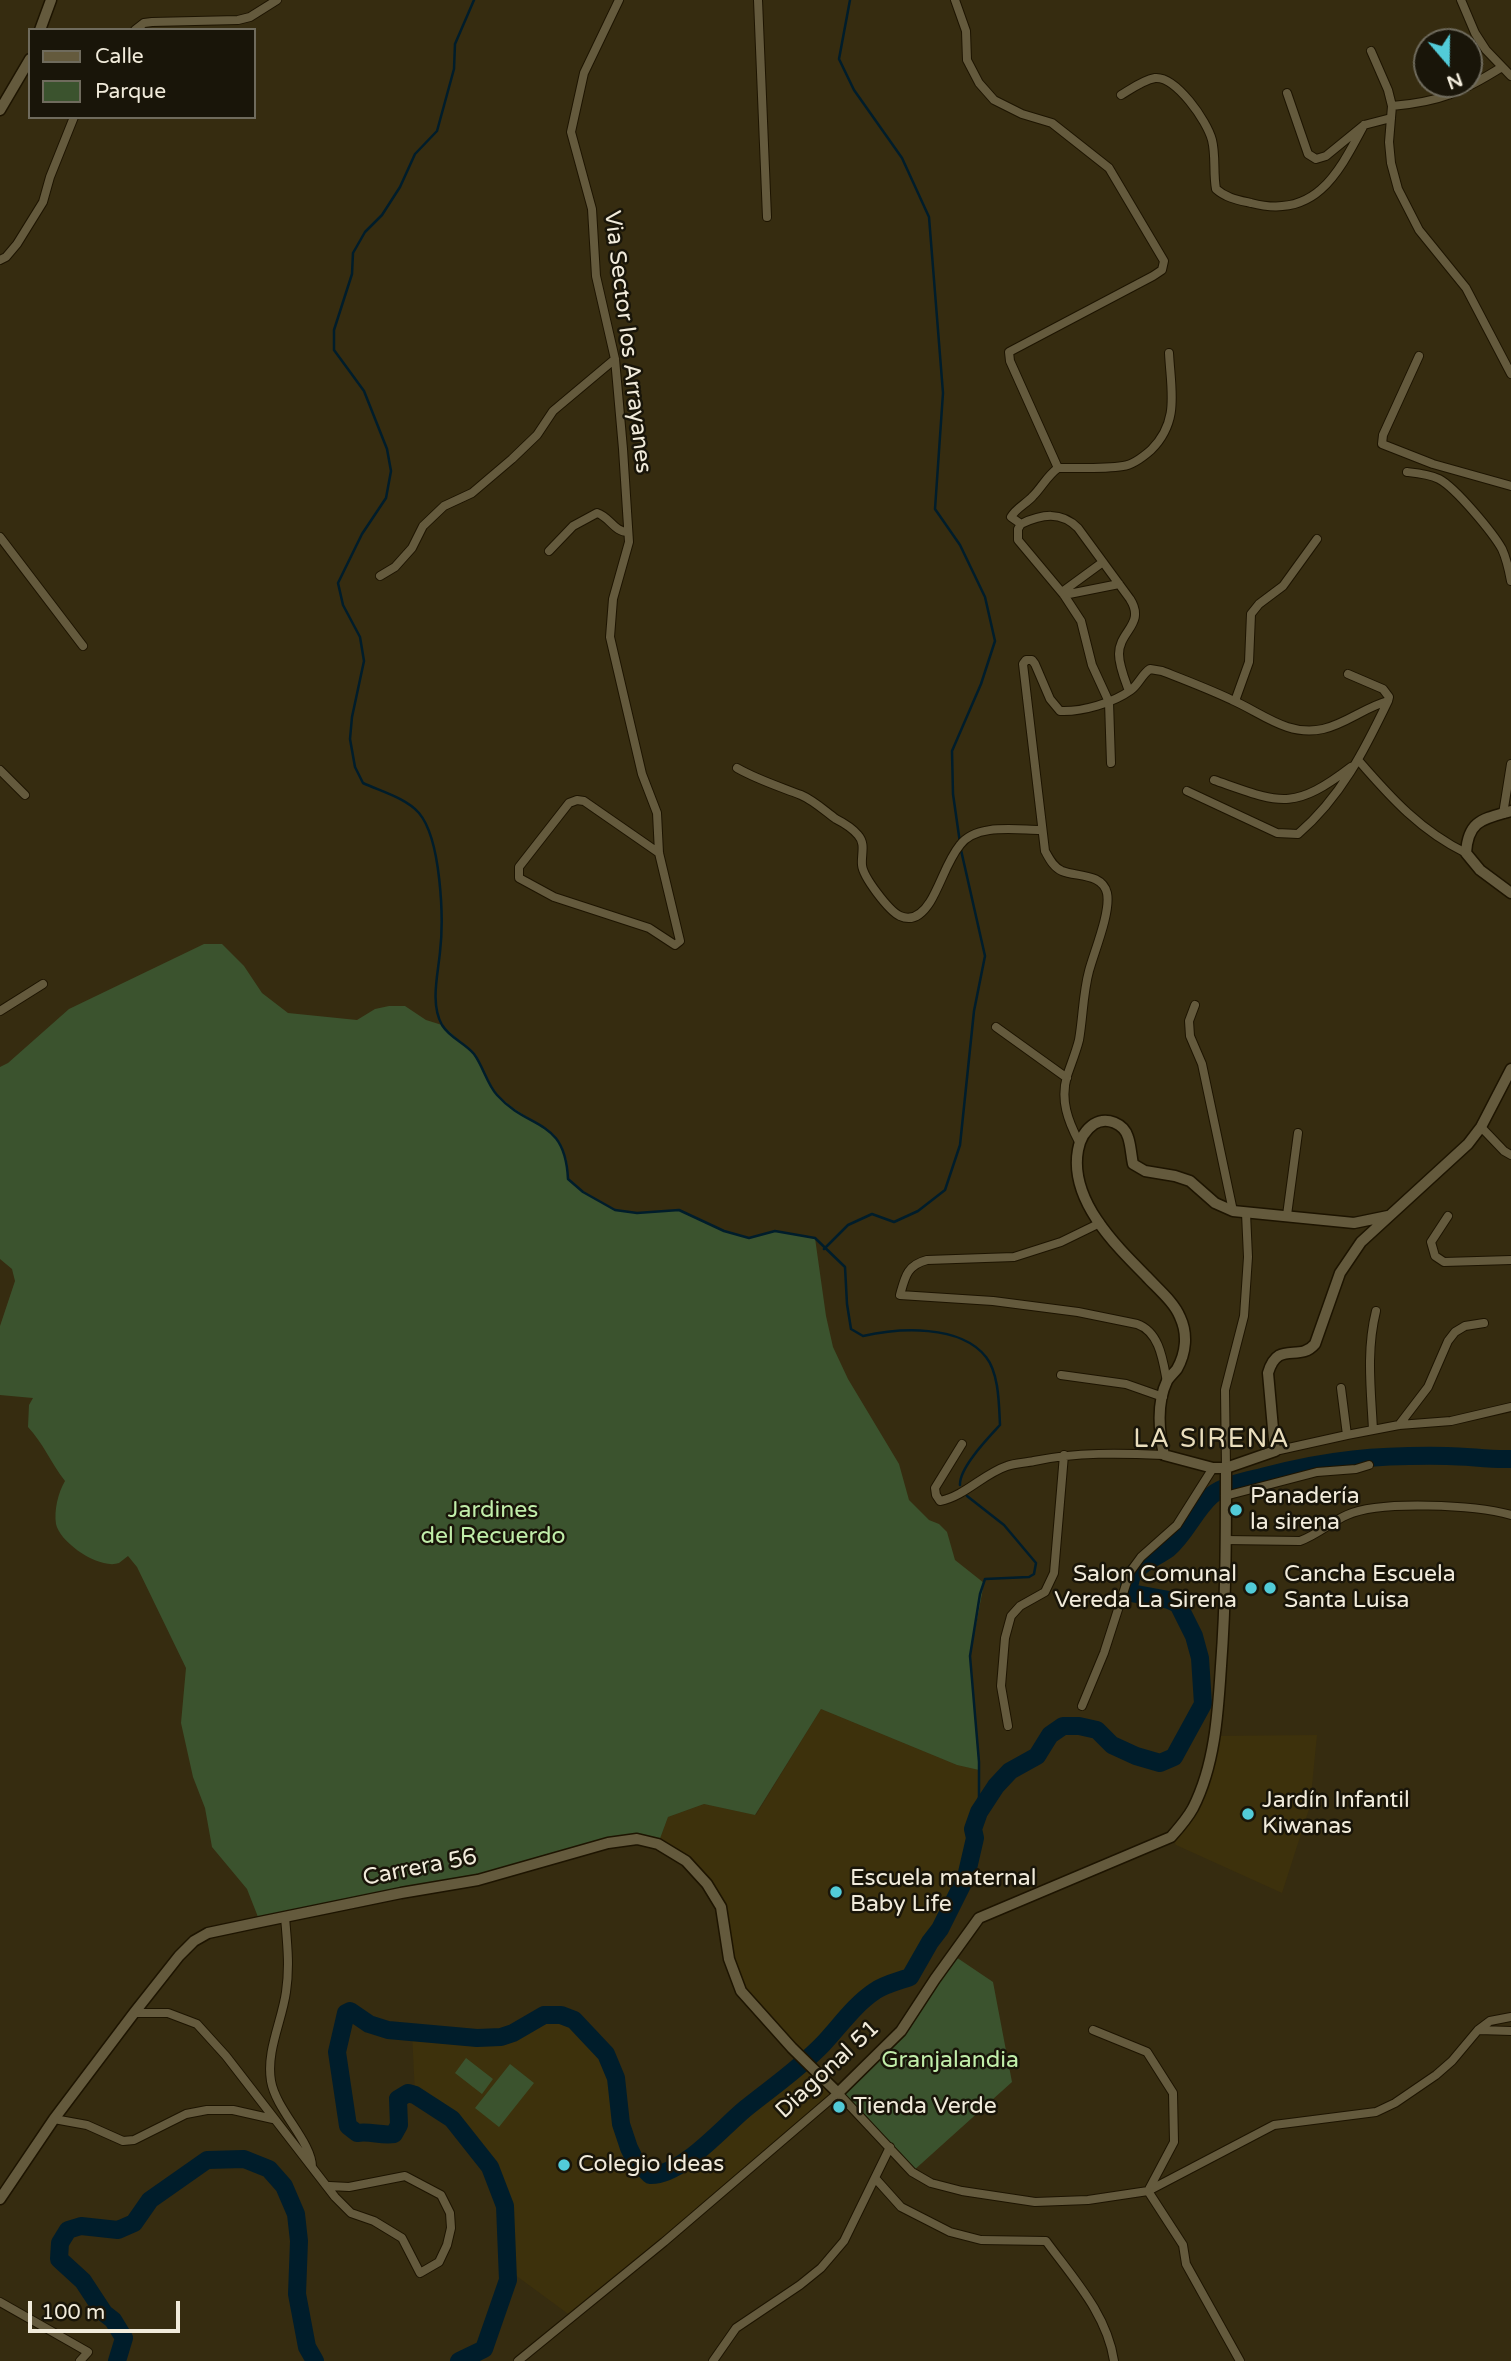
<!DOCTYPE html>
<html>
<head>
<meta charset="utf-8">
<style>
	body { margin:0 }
	#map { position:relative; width:1511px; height:2361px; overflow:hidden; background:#362c10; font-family:"Varela Round",sans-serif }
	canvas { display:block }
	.legend { position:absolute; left:28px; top:28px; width:228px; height:91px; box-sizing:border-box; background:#191509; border:2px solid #6f6b5d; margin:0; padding:9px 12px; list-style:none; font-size:21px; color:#f1ebdb }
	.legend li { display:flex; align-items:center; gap:14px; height:35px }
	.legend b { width:35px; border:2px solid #6f6b5d }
	.north { position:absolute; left:1413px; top:28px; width:70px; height:70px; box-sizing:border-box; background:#191509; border:2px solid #6f6b5d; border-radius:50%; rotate:160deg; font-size:19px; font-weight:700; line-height:28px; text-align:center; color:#f1ebdb }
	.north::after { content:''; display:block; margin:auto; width:24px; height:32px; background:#52cbd8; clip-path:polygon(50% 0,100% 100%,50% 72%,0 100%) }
	.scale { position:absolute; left:28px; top:2301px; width:152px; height:32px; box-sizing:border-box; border:4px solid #f1ebdb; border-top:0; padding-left:9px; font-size:21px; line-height:24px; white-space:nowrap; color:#f1ebdb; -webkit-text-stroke:5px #191509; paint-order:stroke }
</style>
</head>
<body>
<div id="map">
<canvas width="1511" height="2361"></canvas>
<ul class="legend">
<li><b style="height:9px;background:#645a3d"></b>Calle</li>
<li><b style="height:19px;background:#3b532e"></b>Parque</li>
</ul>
<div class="north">N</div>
<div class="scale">100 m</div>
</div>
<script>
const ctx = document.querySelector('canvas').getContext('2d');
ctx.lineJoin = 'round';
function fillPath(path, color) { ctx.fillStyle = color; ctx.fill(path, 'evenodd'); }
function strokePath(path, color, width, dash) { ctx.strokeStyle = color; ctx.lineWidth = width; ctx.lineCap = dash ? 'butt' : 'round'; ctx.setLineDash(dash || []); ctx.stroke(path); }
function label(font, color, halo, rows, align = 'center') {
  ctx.font = font + ' "Varela Round",sans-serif'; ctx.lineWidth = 5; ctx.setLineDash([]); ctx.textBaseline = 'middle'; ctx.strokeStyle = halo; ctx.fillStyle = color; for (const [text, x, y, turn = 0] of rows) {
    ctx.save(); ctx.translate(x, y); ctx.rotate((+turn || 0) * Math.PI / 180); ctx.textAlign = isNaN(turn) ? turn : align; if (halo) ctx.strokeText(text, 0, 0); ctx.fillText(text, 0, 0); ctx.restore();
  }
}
fillPath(new Path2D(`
	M821,1709L957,1765L979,1770V1812L973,1829L975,1838L966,1877L940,1929L930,1942L910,1977L877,1990L841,2022L823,2043L805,2061L838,2093L571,2316L507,2269L505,2206L495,2176L472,2142L452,2119L415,2095L412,2032L477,2038L501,2037L523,2028L539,2016L561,2015L574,2020L606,2054L616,2078L621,2124L635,2160L650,2175H654L669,2170L696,2153L743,2111L804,2061L741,1991L725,1925L707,1884L658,1844L668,1817L704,1804L756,1815Z
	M1317,1735L1310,1806L1282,1893L1176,1845L1171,1837L1184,1823L1214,1736Z`), '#3d310c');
fillPath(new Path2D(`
	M204,944H222L244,966L262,993L288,1013L357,1020L375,1009L389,1006H405L426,1020L442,1025L473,1053L497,1095L513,1108L553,1134L562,1146L567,1161L568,1179L583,1192L615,1210L637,1213L679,1210L724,1231L749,1238L775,1231L815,1238L826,1316L833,1347L848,1379L899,1464L909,1500L929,1520L939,1524L947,1532L955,1560L984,1583L970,1656L979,1770L957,1765L821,1709L755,1815L704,1804L668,1817L658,1844L637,1840L542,1863L260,1922L247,1889L212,1847L205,1808L193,1777L181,1723L186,1668L137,1567L128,1556C125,1558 122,1561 119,1563C100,1570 60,1543 56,1524C54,1510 58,1493 65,1481C51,1463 43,1443 28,1427L29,1405L33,1398L0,1395V1326L15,1281L12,1269L0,1259V1067L8,1063L69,1009Z
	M953,1955L993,1982L1012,2082L912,2172L838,2093L890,2043Z
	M466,2058L493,2079L482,2094L455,2073Z
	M510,2064L534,2083L499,2127L475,2108Z`), '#3b532e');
strokePath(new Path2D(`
	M474,0L455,44L454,69L437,131L415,154L400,187L382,215L365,232L353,253L352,274L334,330V350L364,391L387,449L391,471L386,498L362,534L338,583L343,605L360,637L364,661L352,717L350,739L355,767L363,783C380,791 406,798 419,813C441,839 444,918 440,952C438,974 430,1004 442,1025C450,1038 465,1043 474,1054C483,1066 487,1084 497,1095C529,1131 565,1117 568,1179L583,1192L615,1210L637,1213L679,1210L724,1231L749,1238L775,1231L815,1238L845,1267L847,1304L851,1329L863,1336C899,1328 960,1324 986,1357C999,1373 999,1405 1000,1425C988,1438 959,1468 960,1485
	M850,0L839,59L854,90L902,158L929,217L943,393L935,509L960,545L985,597L995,641L981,684L952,751L953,794L960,843
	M824,1249L848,1225L872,1214L894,1222L918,1211L945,1190L960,1145L974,1011L985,956L961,850
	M967,1496L1004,1525L1036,1563L1034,1574L1029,1577L985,1579L980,1594L970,1656L979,1762V1812`), '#001d2b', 2.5);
strokePath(new Path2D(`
	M117,2361L124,2338L113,2320L104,2313L83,2281L59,2259L60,2243L68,2230L81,2226L118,2230L134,2223L150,2200L207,2160L244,2159L269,2169L284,2186L296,2214L299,2241L297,2294L307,2347L315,2361
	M459,2361L484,2349L508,2280L505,2206L490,2167L452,2119L415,2095L408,2093L398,2099L399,2125L394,2134C381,2136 371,2131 357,2133L348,2126L337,2052L346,2013L350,2011L369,2024L388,2030L477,2038L501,2037L513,2033L544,2015H561L574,2020L606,2054L616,2078L621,2124L629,2148L635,2160L650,2175C681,2176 722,2128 745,2109C771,2088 799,2069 823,2044C840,2026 854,2005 875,1991C885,1984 899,1981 910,1977L930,1942L940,1929L966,1877L975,1838L973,1829L979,1812L996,1786L1010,1771L1037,1756L1050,1735L1063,1726H1079L1097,1730L1112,1745L1136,1756L1160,1763L1174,1757L1203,1704L1200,1658L1194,1636L1178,1604L1169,1600L1131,1593C1122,1570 1153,1560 1168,1549C1186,1534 1194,1511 1212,1495C1225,1485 1246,1481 1262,1477C1327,1459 1379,1455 1447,1456C1468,1456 1490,1460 1511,1459`), '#001d2b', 18);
const minor = new Path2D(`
	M619,0L584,73L571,132L592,209L596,276L615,359L623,449L629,542L613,599L610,637L642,774L657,813L659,853L680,941L675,945L649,928L554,897L519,878V867L569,803L577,800L584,801L659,853
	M758,0L767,217
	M955,0L966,31L967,60L979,83L994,100L1022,114L1052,123L1109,168L1164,261L1162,270L1153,276L1009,352L1010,361L1058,468
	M1461,0L1475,33L1486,50L1511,76
	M135,30L144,23L152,22L238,20L250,17L277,0
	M1371,51L1388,90L1392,106L1389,142L1391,163L1398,189L1419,230L1466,288L1511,374
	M1287,93L1308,154L1316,159L1326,156L1364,125L1391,118
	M1121,95C1131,89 1143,80 1155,78C1176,76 1207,121 1212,140C1216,156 1213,173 1216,189C1226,198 1238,200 1251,203C1315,220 1338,174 1364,125
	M1392,106C1440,102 1462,92 1502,67
	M0,260L6,257L17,244L43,202L50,177L74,117
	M1419,356L1383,435L1382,444L1433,464L1511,486
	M1407,472C1417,473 1429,474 1439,479C1456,488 1493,533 1502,549C1507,560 1509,570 1511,581
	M1021,524L1011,517C1016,508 1026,504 1033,496C1042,487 1047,476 1058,468C1077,468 1104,469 1123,466C1133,465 1143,457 1151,450C1180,421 1171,391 1169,353
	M0,537L83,646
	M549,551L573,526L597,513C610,517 614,532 628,532
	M380,576L395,567L412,548L423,526L444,506L472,493L512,459L537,435L553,411L615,359
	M1062,592L1103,562
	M1064,595L1119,584
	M1348,674L1383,689L1389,697L1388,701
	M1235,701L1249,662L1251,614L1259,604L1283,586L1317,539
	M1359,761C1391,798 1421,831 1466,853
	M1111,763L1109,702L1092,665L1081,621L1064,595L1018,540V529L1021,524C1042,514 1061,511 1078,528L1130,599C1146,624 1119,631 1119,654C1119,666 1125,680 1129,691
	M737,768C758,780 778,786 801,795C813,800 825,811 836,819C844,823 852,828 858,835C866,844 861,854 862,865C863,877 889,911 900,916C913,922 923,913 930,902C941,884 947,861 960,845C976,823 1017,830 1041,830
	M0,770L25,795
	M1214,780C1280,803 1292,812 1351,767
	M1503,814L1511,764
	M1195,1005L1189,1021L1190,1036L1202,1064L1233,1211
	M0,1011L43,984
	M996,1027L1067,1078
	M1481,1127L1504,1151L1511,1155
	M1079,1142C1068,1121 1060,1100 1067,1076C1071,1064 1076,1052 1079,1040C1083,1017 1083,993 1089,971C1094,952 1111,912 1107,893C1102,873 1077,877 1062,871C1053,867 1049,858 1045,851L1023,664L1026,660H1032L1035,664L1050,699L1060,711C1082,712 1113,703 1131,690C1139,684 1142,674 1150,669L1162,671C1185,680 1209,689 1232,700C1262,713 1288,737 1323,729C1346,724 1365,707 1388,701C1364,751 1341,797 1298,834L1277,833L1187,791
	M1287,1215L1298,1133
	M1448,1216L1431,1242L1435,1256L1444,1262L1511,1260
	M1100,1223L1061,1242L1014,1257L927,1260C907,1265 905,1277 900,1295L993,1301L1078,1312L1137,1324C1160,1332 1163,1361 1167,1382
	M1061,1375L1126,1384L1163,1397
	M1341,1388L1347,1435
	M1399,1425L1428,1387L1448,1341L1455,1332L1465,1326L1484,1323
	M1373,1430C1371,1390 1366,1351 1376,1311
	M962,1444L935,1488L936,1495L940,1501C965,1496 983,1474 1007,1466C1015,1463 1025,1463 1034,1461C1077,1452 1120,1453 1164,1455
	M1275,1451L1347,1435L1399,1425L1451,1421L1511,1407
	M1226,1468L1225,1390L1244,1316L1248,1257L1246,1213
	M1225,1496L1317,1472L1356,1469L1369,1465
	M1225,1540L1300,1541C1317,1535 1331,1522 1347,1515C1380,1500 1476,1505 1511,1515
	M1082,1706L1104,1653L1130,1572L1141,1557L1177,1525L1213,1468
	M1008,1726L1001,1686L1005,1638L1011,1616L1020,1606L1045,1592L1054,1573L1064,1455
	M285,1917C287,1942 290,1966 286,1992C282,2021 266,2051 271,2081C276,2110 312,2142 312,2167
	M134,2013H168L197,2024L226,2056L335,2197L351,2213L374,2221L402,2238L420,2273L439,2262L447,2245L451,2228L450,2213L441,2195L405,2176L349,2187L329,2186
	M1093,2030L1147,2052L1173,2093L1174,2142L1148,2191L1183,2245L1186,2264L1240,2361
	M1479,2030L1511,2031
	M54,2119L87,2125L123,2141L134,2140L186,2114L207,2110H233L273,2119
	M875,2178L901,2207L950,2232L981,2240L1046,2241C1073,2278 1107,2314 1114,2361
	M0,2302L88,2352L80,2361
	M518,2361L664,2242L838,2093L912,2172L931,2183L962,2191L1035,2202L1088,2200L1148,2191L1274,2125L1376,2112L1395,2103L1436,2075L1452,2061L1478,2030L1490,2021L1511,2017
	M713,2361L736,2328L800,2285L821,2268L844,2241L890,2147`);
const tertiary = new Path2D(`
	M40,30L51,0
	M0,110L30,59
	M1511,811C1483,819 1468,820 1466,853L1480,870L1511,893
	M1388,1216L1354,1223L1233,1211L1215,1203L1190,1181L1175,1176L1145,1171L1133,1164C1131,1155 1131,1146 1128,1137C1124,1124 1107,1116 1094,1124C1085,1130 1080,1139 1078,1150C1069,1199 1114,1244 1146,1276C1158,1289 1174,1302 1180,1317C1188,1334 1186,1353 1177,1369C1174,1373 1169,1377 1167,1381C1156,1404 1159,1432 1164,1455L1213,1468H1226L1275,1451L1268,1373C1278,1339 1299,1363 1315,1344L1340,1273L1361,1242L1468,1144L1481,1127L1511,1069
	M0,2199L54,2119L134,2013L179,1956L194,1941L208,1933L260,1922L401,1893L478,1880L608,1843L637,1839L658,1844L686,1861L707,1884L721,1907L729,1959L741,1991L792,2048L838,2093L901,2031L935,1979L979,1918L1171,1837C1179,1828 1187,1819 1193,1808C1215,1765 1218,1713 1221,1666C1226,1600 1226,1534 1226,1468`);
strokePath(minor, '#1d1400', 10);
strokePath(tertiary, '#1d1400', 13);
strokePath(minor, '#645a3d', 8);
strokePath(tertiary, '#645a3d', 10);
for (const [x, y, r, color] of [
	[1236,1510,7,"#52cbd8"],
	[1251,1588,7,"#52cbd8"],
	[1270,1588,7,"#52cbd8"],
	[1248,1814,7,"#52cbd8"],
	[836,1892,7,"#52cbd8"],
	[839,2107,7,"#52cbd8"],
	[564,2165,7,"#52cbd8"]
]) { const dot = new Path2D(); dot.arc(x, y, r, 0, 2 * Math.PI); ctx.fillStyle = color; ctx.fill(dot); strokePath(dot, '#191509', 2.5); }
label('23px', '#f1ebdb', '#191509', [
	["Via Sector los Arrayanes",627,342,83],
	["Carrera 56",420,1868,-11],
	["Diagonal 51",828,2070,-43]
]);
label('23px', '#f1ebdb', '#191509', [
	["Panadería",1250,1497],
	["la sirena",1250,1523],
	["Salon Comunal",1237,1575,"right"],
	["Vereda La Sirena",1237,1601,"right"],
	["Cancha Escuela",1284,1575],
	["Santa Luisa",1284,1601],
	["Jardín Infantil",1262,1801],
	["Kiwanas",1262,1827],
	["Escuela maternal",850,1879],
	["Baby Life",850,1905],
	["Tienda Verde",853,2107],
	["Colegio Ideas",578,2165]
], 'left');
label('23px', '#c1eeaa', '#191509', [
	["Jardines",493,1511],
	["del Recuerdo",493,1537],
	["Granjalandia",950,2061]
]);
ctx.letterSpacing = '2px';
label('26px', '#eadebd', '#191509', [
	["LA SIRENA",1212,1440]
]);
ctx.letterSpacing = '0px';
</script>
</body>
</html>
